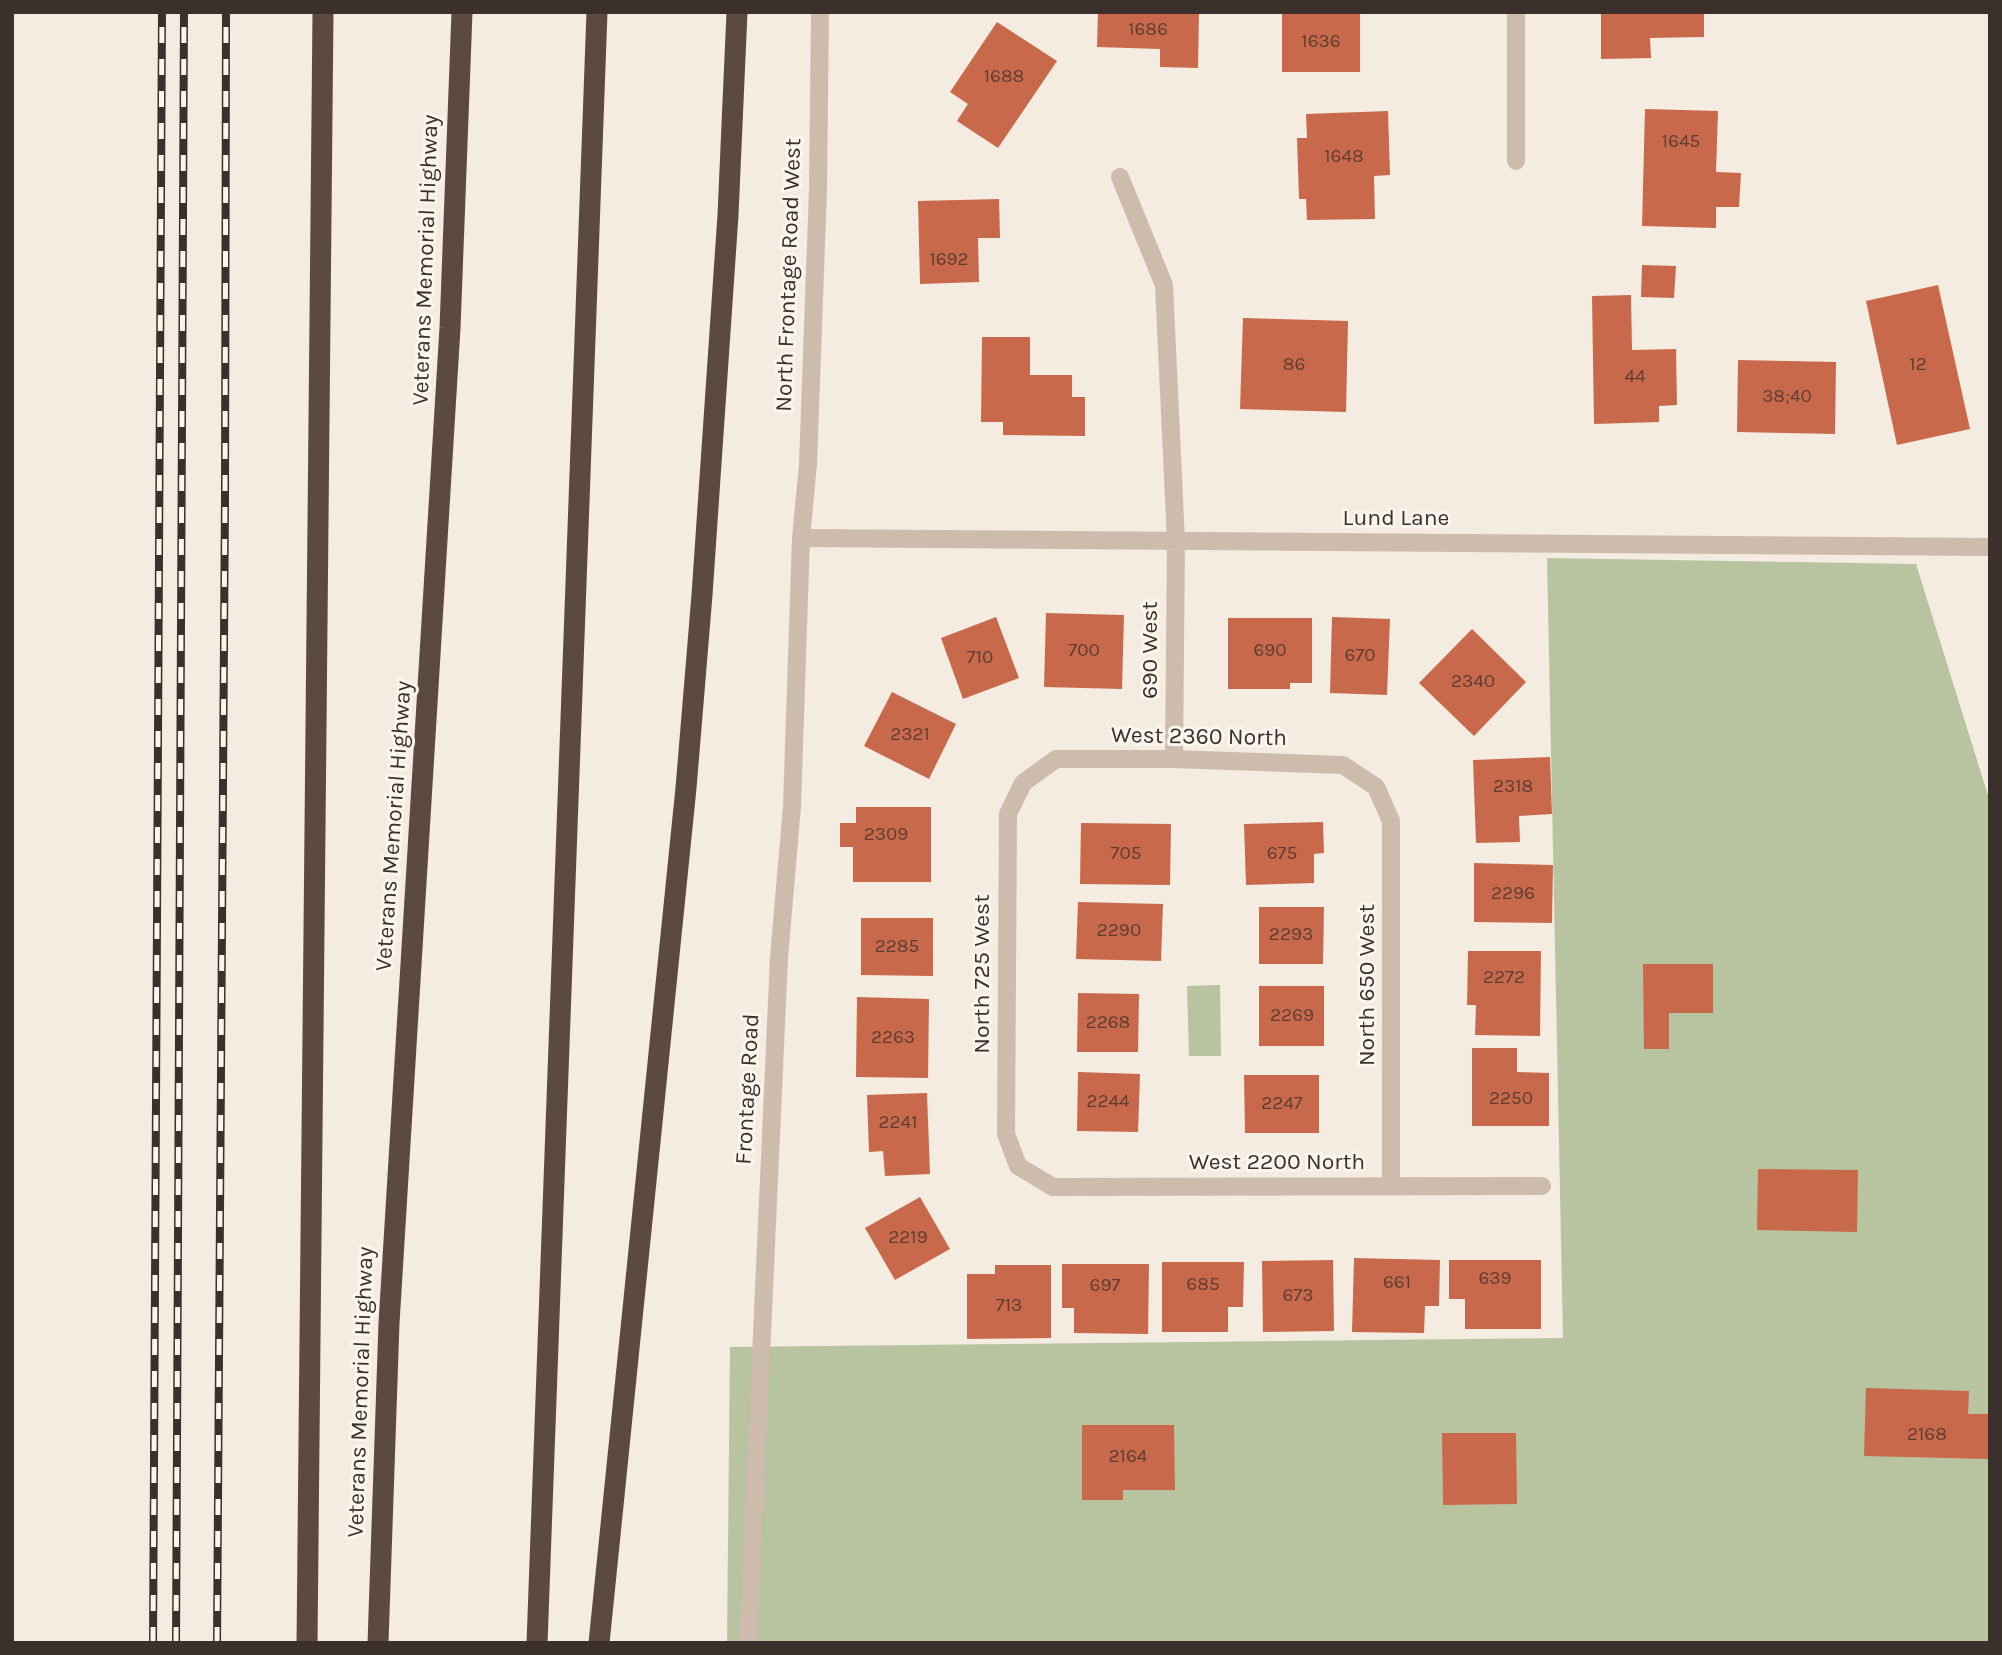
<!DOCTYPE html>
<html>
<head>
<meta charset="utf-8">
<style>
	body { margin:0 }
	#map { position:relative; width:2002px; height:1655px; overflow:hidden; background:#f4ebe1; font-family:Karla,sans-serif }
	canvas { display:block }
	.frame { position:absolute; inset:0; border:14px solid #3b302b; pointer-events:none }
</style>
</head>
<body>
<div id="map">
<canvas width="2002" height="1655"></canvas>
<div class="frame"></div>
</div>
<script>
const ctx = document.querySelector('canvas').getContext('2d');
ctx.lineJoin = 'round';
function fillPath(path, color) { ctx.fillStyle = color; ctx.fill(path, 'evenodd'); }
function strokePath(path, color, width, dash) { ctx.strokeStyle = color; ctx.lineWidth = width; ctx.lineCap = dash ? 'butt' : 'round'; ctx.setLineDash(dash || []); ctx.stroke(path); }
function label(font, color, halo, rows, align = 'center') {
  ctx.font = font + ' Karla,sans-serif'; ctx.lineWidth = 6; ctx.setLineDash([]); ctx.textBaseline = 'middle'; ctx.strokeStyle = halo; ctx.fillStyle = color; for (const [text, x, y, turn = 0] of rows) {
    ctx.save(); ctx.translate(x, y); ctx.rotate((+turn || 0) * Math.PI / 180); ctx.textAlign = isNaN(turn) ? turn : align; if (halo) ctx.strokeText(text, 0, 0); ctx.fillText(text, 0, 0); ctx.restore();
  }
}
fillPath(new Path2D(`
	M1547,558L1916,564L1990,802V1643H727L730,1347L1563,1338Z
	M1220,985L1221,1056H1189L1187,986Z`), '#b8c4a0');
fillPath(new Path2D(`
	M1098,12H1199L1198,68L1160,67V49L1097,47Z
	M1282,12H1360V72H1282Z
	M1601,12H1704V37L1650,38L1651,58L1601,59Z
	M997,22L1057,61L998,148L957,121L968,104L950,92Z
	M1645,109L1718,111L1716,172L1741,173L1739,207H1716V228L1642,226Z
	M1388,111L1390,175L1374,176L1375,219L1307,220L1306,199H1299L1297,138H1307L1306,114Z
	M999,199L1000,238H978L979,282L920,284L918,201Z
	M1642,265L1676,266L1674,298L1641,297Z
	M1938,285L1970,429L1897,445L1866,301Z
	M1631,295L1632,350L1676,349L1677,405L1659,406V422L1594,424L1592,296Z
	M1243,318L1348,321L1346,412L1240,409Z
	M982,337H1030V375H1072V397H1085V436L1003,435V422H981Z
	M1738,360L1836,362L1835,434L1737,432Z
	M1046,613L1124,615L1122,689L1044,687Z
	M996,617L1019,678L963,699L941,638Z
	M1332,617L1390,619L1387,695L1330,693Z
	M1228,618H1312V683H1290V689H1228Z
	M1472,629L1526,682L1474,736L1419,683Z
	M892,692L956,724L929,779L864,746Z
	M1550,757L1552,814L1519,816L1520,842L1476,843L1473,760Z
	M856,807H931V882H853V847H840V823H856Z
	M1323,822L1324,853L1314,854V883L1246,885L1244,824Z
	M1081,823L1171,824L1170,885L1080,884Z
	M1474,863L1553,865L1552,923L1474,922Z
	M1078,902L1163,904L1161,961L1076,959Z
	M1259,907H1324L1323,964H1259Z
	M861,918H933V976L861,975Z
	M1468,951H1541L1540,1036L1475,1035L1476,1005H1467Z
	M1643,964H1713V1013H1669V1049H1644Z
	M1259,986H1324V1046H1259Z
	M1078,993L1139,994L1138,1052H1077Z
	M857,997L929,999L928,1078L856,1077Z
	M1472,1048H1517V1072L1549,1073V1126H1472Z
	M1078,1072L1140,1074L1138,1132L1077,1131Z
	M1244,1075H1319V1133H1245Z
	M927,1093L930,1174L885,1176L883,1151L869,1152L867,1095Z
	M1758,1169L1858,1170L1857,1232L1757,1230Z
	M920,1197L950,1249L895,1280L865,1228Z
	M1354,1258L1440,1260L1439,1306H1425L1424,1333L1352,1332Z
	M1333,1260L1334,1331L1263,1332L1262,1261Z
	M1449,1260H1541V1329H1465V1299H1449Z
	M1162,1262H1244L1243,1307H1228V1332H1162Z
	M1062,1264H1149L1148,1334L1074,1333V1308H1062Z
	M995,1265H1051V1338L967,1339V1274H995Z
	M1866,1388L1969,1391L1968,1414H1990V1459L1864,1456Z
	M1082,1425H1174L1175,1490H1123V1500H1082Z
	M1442,1433H1516L1517,1504L1443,1505Z`), '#c8694b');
strokePath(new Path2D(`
	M1516,12V161
	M1120,177L1164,285L1176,541L1174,759
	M801,538L1990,547
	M1391,1186V821L1376,787L1343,765L1174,759H1056L1023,783L1008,814L1006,1134L1018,1166L1053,1187L1542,1186`), '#cdbbac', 18);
strokePath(new Path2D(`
	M748,1643L779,958L792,806L801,538L808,464L818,189L820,12`), '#cdbbac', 18);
strokePath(new Path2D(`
	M307,1643L323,12
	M378,1643L389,1323L450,328L462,12
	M537,1643L597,12
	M599,1643L686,788L702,595L728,215L737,12`), '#5c4a42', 21);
const rail = new Path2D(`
	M153,1643L162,12
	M176,1643L184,12
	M217,1643L225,497L226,12`);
strokePath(rail, '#3b302b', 8);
strokePath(rail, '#fbf5ee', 5, [16]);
label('19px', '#5e3e33', null, [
	["1686",1148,30],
	["1636",1321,42],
	["1688",1004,77],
	["1645",1681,142],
	["1648",1344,157],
	["1692",949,260],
	["86",1294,365],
	["12",1918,365],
	["44",1635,377],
	["38;40",1787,397],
	["700",1084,651],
	["690",1270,651],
	["670",1360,656],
	["710",980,658],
	["2340",1473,682],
	["2321",910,735],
	["2318",1513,787],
	["2309",886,835],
	["705",1126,854],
	["675",1282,854],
	["2296",1513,894],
	["2290",1119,931],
	["2293",1291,935],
	["2285",897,947],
	["2272",1504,978],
	["2269",1292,1016],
	["2268",1108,1023],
	["2263",893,1038],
	["2250",1511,1099],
	["2244",1108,1102],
	["2247",1282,1104],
	["2241",898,1123],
	["2219",908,1238],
	["639",1495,1279],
	["661",1397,1283],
	["685",1203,1285],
	["697",1105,1286],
	["673",1298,1296],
	["713",1009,1306],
	["2168",1927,1435],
	["2164",1128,1457]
]);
label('23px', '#3b302b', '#fbf5ee', [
	["Veterans Memorial Highway",426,260,-88],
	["North Frontage Road West",789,275,-88],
	["Lund Lane",1396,518],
	["690 West",1150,650,-90],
	["West 2360 North",1199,737,1],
	["Veterans Memorial Highway",394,826,-86],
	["North 725 West",982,974,-90],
	["North 650 West",1367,985,-90],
	["Frontage Road",748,1089,-87],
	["West 2200 North",1277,1162],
	["Veterans Memorial Highway",361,1392,-88]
]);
</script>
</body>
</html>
